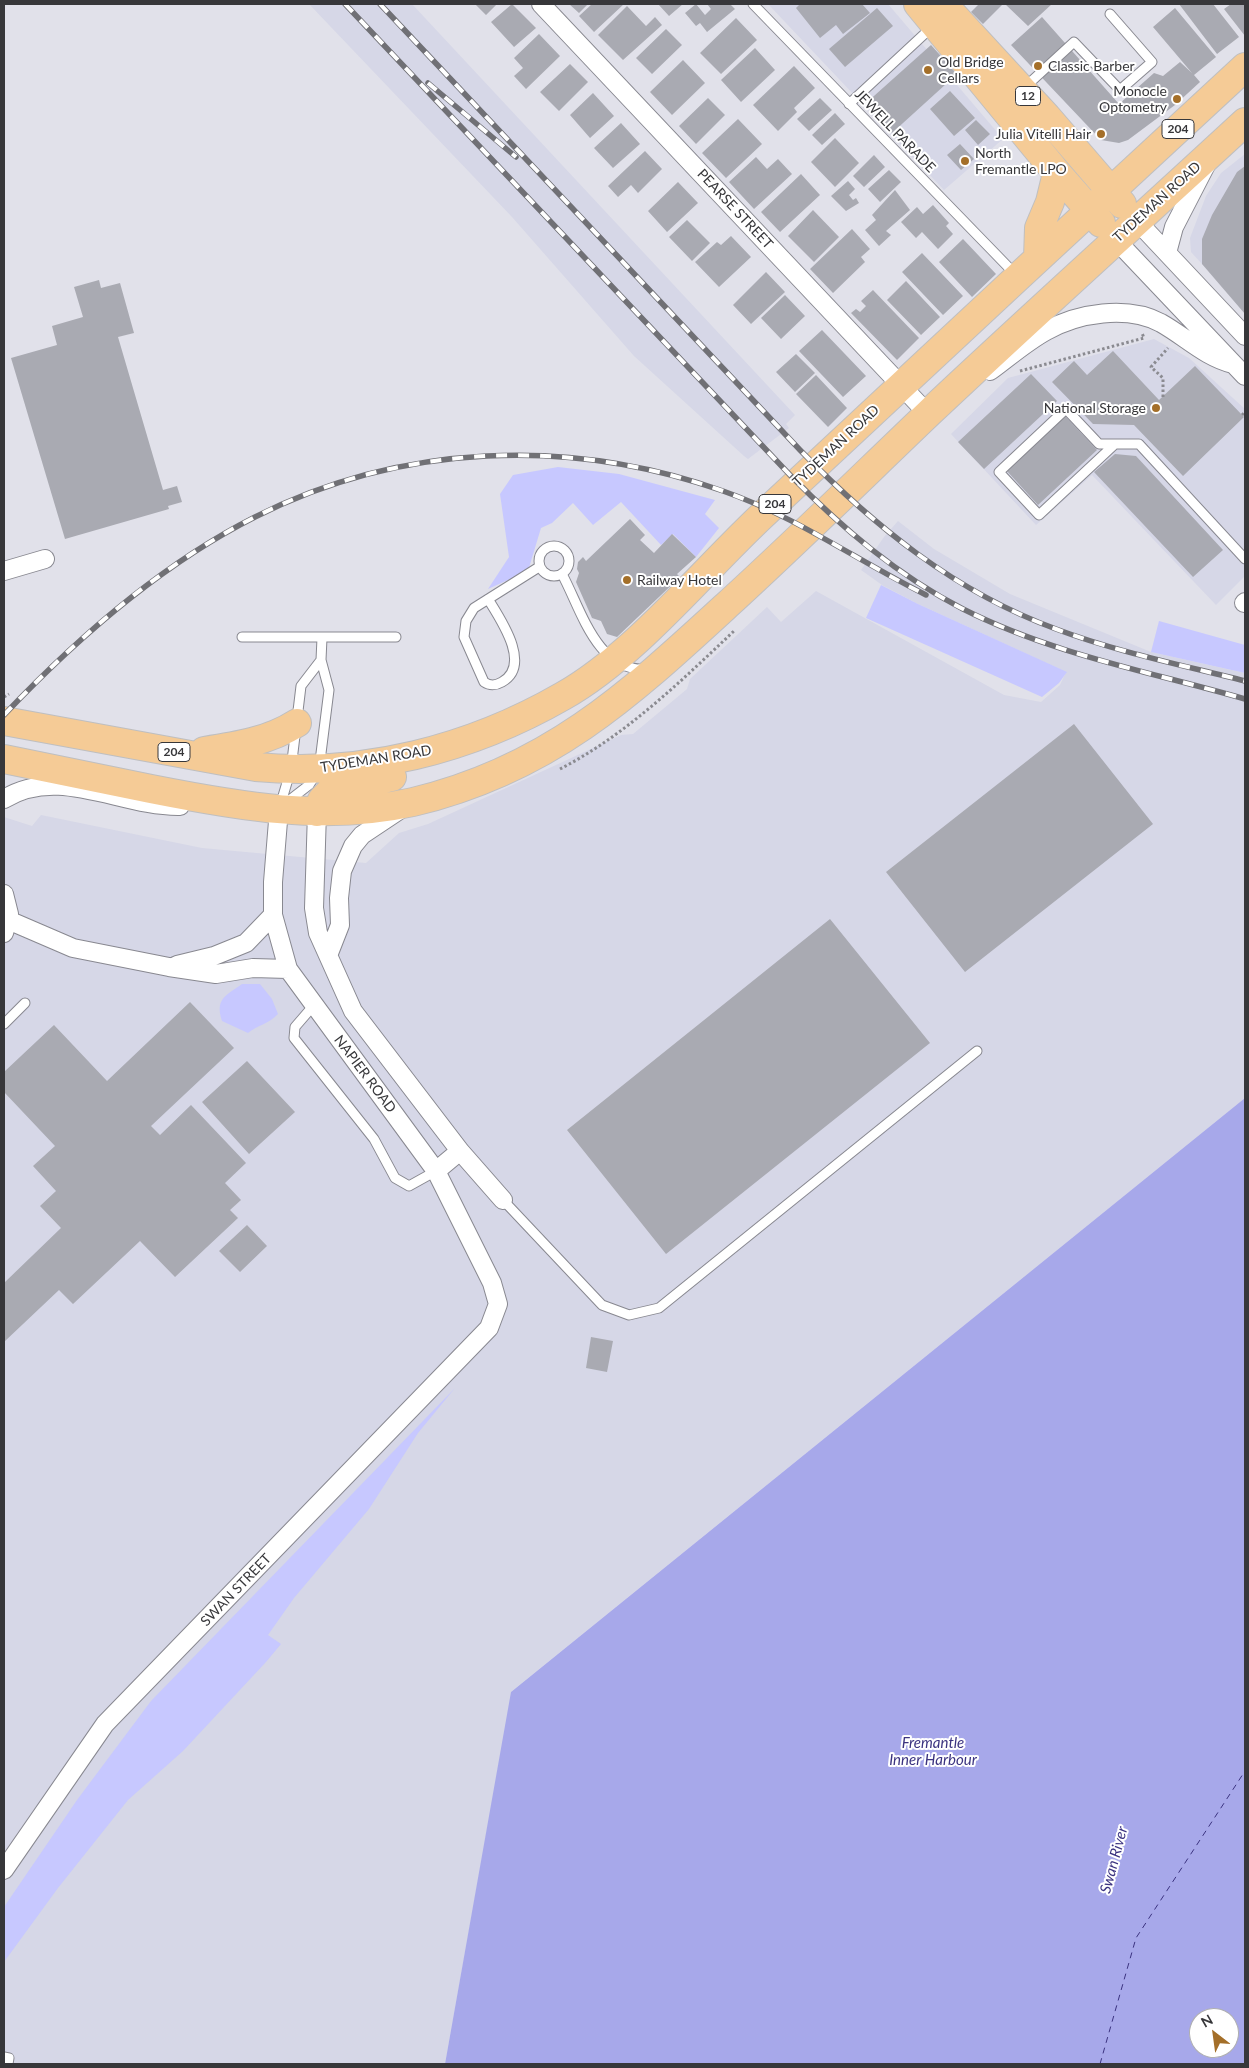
<!DOCTYPE html>
<html>
<head>
<meta charset="utf-8">
<style>
	body { margin:0 }
	#map { position:relative; width:1249px; height:2068px; overflow:hidden; background:#e1e1ea; font-family:Lato,sans-serif }
	canvas { display:block }
	.frame { position:absolute; inset:0; border:5px solid #37373a; pointer-events:none }
	.north { position:absolute; left:1189px; top:2008px; width:50px; height:50px; box-sizing:border-box; background:#fff; border:1px solid #afafb0; border-radius:50%; rotate:330deg; font-size:14px; font-weight:700; line-height:20px; text-align:center; color:#37373a }
	.north::after { content:''; display:block; margin:auto; width:18px; height:22px; background:#a46f29; clip-path:polygon(50% 0,100% 100%,50% 72%,0 100%) }
</style>
</head>
<body>
<div id="map">
<canvas width="1249" height="2068"></canvas>
<div class="frame"></div>
<div class="north">N</div>
</div>
<script>
const ctx = document.querySelector('canvas').getContext('2d');
ctx.lineJoin = 'round';
function fillPath(path, color) { ctx.fillStyle = color; ctx.fill(path, 'evenodd'); }
function strokePath(path, color, width, dash) { ctx.strokeStyle = color; ctx.lineWidth = width; ctx.lineCap = dash ? 'butt' : 'round'; ctx.setLineDash(dash || []); ctx.stroke(path); }
function label(font, color, halo, rows, align = 'center') {
  ctx.font = font + ' Lato,sans-serif'; ctx.lineWidth = 4; ctx.setLineDash([]); ctx.textBaseline = 'middle'; ctx.strokeStyle = halo; ctx.fillStyle = color; for (const [text, x, y, turn = 0] of rows) {
    ctx.save(); ctx.translate(x, y); ctx.rotate((+turn || 0) * Math.PI / 180); ctx.textAlign = isNaN(turn) ? turn : align; if (halo) ctx.strokeText(text, 0, 0); ctx.fillText(text, 0, 0); ctx.restore();
  }
}
fillPath(new Path2D(`
	M309,4H412L795,415L786,424L789,428L748,459L744,456L634,356L512,217Z
	M768,4H888L1003,139L944,190Z
	M1245,154V311L1191,252L1190,238L1206,196L1221,173Z
	M1154,339L1189,358L1245,409V576L1216,605L1092,475L1036,525L951,434L1008,378Z
	M898,521L934,549L1010,594L1151,652L1245,673V1098L512,1691L445,2064H4V817L32,826L41,815L202,848L366,863L399,833L428,824L621,735L633,734L687,689L690,679L767,607L781,622L816,591L1004,695L1041,702L1060,685L1066,672L918,604L882,585L861,570L884,537Z`), '#d6d7e7');
fillPath(new Path2D(`
	M558,467L619,474L715,500L705,514L719,528L696,557L673,534L661,545L621,502L593,525L573,503L552,523L541,528L528,571L488,589L509,557L500,494L513,475Z
	M881,585L918,604L1067,672L1059,683L1042,697L866,618Z
	M1159,621L1245,645V673L1151,652Z
	M242,984H260L272,999L278,1014C269,1024 258,1025 248,1033L222,1021C215,999 225,996 242,984Z
	M455,1388L418,1433L369,1509L294,1598L268,1635L281,1644L266,1662L183,1751L128,1800L58,1888L4,1962V1907L77,1800L151,1701Z`), '#c7c8ff');
fillPath(new Path2D(`
	M1245,1098V2064H445L511,1692ZM1199,2018H1229V2048H1199Z`), '#a7a8ea');
strokePath(new Path2D(`
	M1100,2064L1136,1938L1245,1771`), '#3b3380', 1, [6, 5]);
fillPath(new Path2D(`
	M475,4H497L486,15Z
	M512,4L536,28L514,47L491,22Z
	M569,4H588L579,13Z
	M592,4H624L594,32L579,16Z
	M658,4H683L669,16Z
	M696,4L705,15L711,9L707,4H730L735,9L707,32L700,23L696,26L685,13Z
	M800,4H862L870,13L843,34L836,25L820,38L796,8Z
	M979,4H1003L983,24L971,12Z
	M1005,4H1052L1028,26Z
	M1179,4H1213L1239,37L1217,54Z
	M1231,4H1245V36L1224,9Z
	M627,6L646,26L655,17L662,25L623,60L598,35Z
	M877,8L893,26L845,67L829,49Z
	M1175,8L1216,57L1194,75L1200,82L1175,105L1128,140L1119,143L1101,140L1011,45L1042,17L1119,104L1154,73L1163,76L1180,62L1192,73L1153,27Z
	M736,18L757,40L721,74L700,53Z
	M666,29L682,45L652,74L636,58Z
	M539,34L560,56L526,89L514,76L523,68L514,58Z
	M931,45L957,74L892,133L865,104Z
	M755,48L775,70L741,102L721,80Z
	M683,60L705,83L672,115L650,92Z
	M570,64L588,82L559,111L540,92Z
	M794,66L815,88L794,108L797,112L778,131L753,105Z
	M950,91L975,118L954,136L930,109Z
	M593,93L614,116L590,138L570,115Z
	M708,98L725,115L696,144L679,126Z
	M820,98L832,110L809,131L797,119Z
	M835,113L845,124L822,145L812,135Z
	M738,119L762,144L726,178L702,153Z
	M976,120L990,134L978,145L965,130Z
	M621,123L640,144L613,168L594,148Z
	M835,138L859,163L835,187L811,162Z
	M960,144L974,159L961,170L947,155Z
	M645,151L662,169L638,193L631,185L618,197L608,186Z
	M874,155L885,167L864,187L853,176Z
	M756,157L767,169L778,159L792,174L754,209L729,182Z
	M1245,166V314L1202,264V239L1212,215L1237,172Z
	M889,170L901,182L880,202L868,189Z
	M801,174L820,195L780,232L761,212Z
	M848,181L855,189L849,195L853,200L856,198L859,203L846,211L831,196Z
	M678,182L698,203L667,232L648,211Z
	M895,190L910,210L886,231L891,235L879,246L865,230L876,220L872,215Z
	M933,205L949,223L946,226L953,234L938,249L922,232L916,238L901,222L917,207L923,214Z
	M813,210L839,237L814,262L788,236Z
	M687,220L710,243L692,261L669,237Z
	M852,229L870,249L861,257L865,262L833,293L810,269Z
	M731,236L751,257L719,287L695,262L717,242L721,245Z
	M963,239L996,274L972,297L939,262Z
	M922,253L963,296L943,315L902,272Z
	M766,272L785,292L751,324L733,305Z
	M99,280L101,288L120,283L134,333L118,337L163,490L177,486L182,502L168,506L169,509L65,539L11,358L57,345L52,326L83,317L74,287Z
	M906,281L940,317L921,335L887,300Z
	M873,290L919,338L897,360L851,313L856,309L860,312L866,306L861,301Z
	M785,295L805,316L781,339L761,318Z
	M822,330L866,376L843,397L799,351Z
	M1113,351L1159,400L1195,366L1244,417L1183,476L1134,425L1093,424L1052,382L1074,361L1087,375Z
	M796,354L815,373L795,392L776,372Z
	M1031,374L1057,401L984,469L958,442Z
	M816,375L847,408L828,427L796,394Z
	M1064,415L1097,450L1038,505L1006,470Z
	M1115,454L1136,456L1223,550L1193,577L1094,472Z
	M630,519L645,535L640,540L654,553L672,534L696,557L677,574L680,577L617,637L607,634L601,621L592,618L576,582L579,573L577,569L578,562L583,557L586,561Z
	M1074,724L1153,824L965,972L886,872Z
	M830,919L930,1043L666,1254L567,1130Z
	M190,1002L234,1048L151,1126L160,1135L191,1105L246,1163L225,1183L241,1200L230,1210L238,1218L175,1277L140,1241L73,1304L59,1290L4,1342V1283L61,1228L40,1206L56,1191L33,1166L55,1146L4,1092V1072L54,1025L107,1081Z
	M247,1061L295,1112L249,1154L202,1102Z
	M247,1225L267,1246L240,1272L219,1251Z
	M591,1337L613,1341L607,1372L586,1368Z`), '#a9aab2');
const service = new Path2D(`
	M753,4L1015,274
	M1024,88L1074,42L1120,90L1152,62L1110,14
	M849,104L933,26
	M1115,444L1039,515L999,472L1066,409L1099,444H1139L1245,559
	M539 561a15 15 0 1 1 30 0a15 15 0 1 1-30 0Z
	M562,574C581,609 597,673 647,669
	M488,599C501,620 532,665 502,682C495,686 490,686 484,682L464,637L466,621L474,608L539,567
	M242,637H396
	M287,802L309,785L319,769L329,690L321,660L322,638
	M280,806L291,769L301,686L321,660
	M314,1005L295,1027L294,1038L374,1139L395,1178L409,1186L436,1171
	M4,1024L25,1003
	M503,1200L602,1305L629,1315L659,1308L977,1051
	M4,2057L9,2058L8,2064`);
const minor = new Path2D(`
	M541,4L928,414L936,409
	M1136,220L1245,336
	M1115,239L1245,376
	M1167,253L1174,227L1206,165
	M990,371C1008,358 1026,342 1046,331C1078,313 1127,305 1161,323C1186,337 1205,357 1233,364
	M4,571L45,559
	M1244,603L1245,602
	M4,799C59,765 121,807 180,806
	M317,812L314,908L318,933L353,1011L460,1151L503,1200
	M4,894L9,914L4,933
	M8,920L73,948L169,967L216,974L253,968L288,969
	M329,953L340,925L339,898L342,871L353,846L362,835L401,809
	M177,965L214,956L246,943L273,915
	M436,1171L460,1151
	M4,1870L105,1724L489,1328L498,1304L492,1283L436,1171L288,969L273,915V882L279,809`);
const primary = new Path2D(`
	M918,4L1057,173L1101,223
	M943,4L1047,117L1122,204
	M1038,258L1039,228L1050,202L1057,173
	M4,721L256,767C363,777 471,749 563,696C637,654 704,569 767,511C926,363 1085,214 1245,67
	M204,751C237,746 269,741 297,723
	M4,759C53,769 102,779 151,789C237,806 326,822 413,802C548,770 628,696 727,605C796,542 862,477 929,413C1033,315 1140,219 1245,122
	M317,812L322,800L330,792L392,777`);
strokePath(service, '#888890', 11);
strokePath(minor, '#888890', 20);
strokePath(primary, '#bfbfc0', 30);
strokePath(new Path2D(`
	M1020,371L1144,338L1142,333
	M1163,397V378L1151,367L1168,348
	M1242,415L1245,412
	M4,697L9,694
	M560,769C626,735 680,682 734,631`), '#8a8a90', 3, [2.5, 2.5]);
strokePath(service, '#fff', 9);
strokePath(minor, '#fff', 18);
strokePath(primary, '#f5cb96', 28);
const rail = new Path2D(`
	M345,4L790,475C842,528 897,575 963,609C1052,654 1151,672 1245,699
	M380,4L800,450C874,526 955,592 1056,629C1117,652 1182,665 1245,681
	M428,83L516,157
	M4,715C76,639 160,565 255,517C401,443 570,437 723,491C795,516 858,561 926,595`);
strokePath(rail, '#707075', 5.5);
strokePath(rail, '#fff', 4, [11]);
for (const [x, y, r, color] of [
	[1038,66,5,"#a46f29"],
	[928,70,5,"#a46f29"],
	[1177,99,5,"#a46f29"],
	[1101,134,5,"#a46f29"],
	[965,161,5,"#a46f29"],
	[1156,408,5,"#a46f29"],
	[627,580,5,"#a46f29"]
]) { const dot = new Path2D(); dot.arc(x, y, r, 0, 2 * Math.PI); ctx.fillStyle = color; ctx.fill(dot); strokePath(dot, '#fff', 2); }
for (const [x, y, w] of [
	[1028,96,25],
	[1178,129,32],
	[775,504,32],
	[174,752,32]
]) { const box = new Path2D(); box.roundRect(x - w / 2, y - 9.5, w, 19, 4); ctx.fillStyle = '#fff'; ctx.fill(box); strokePath(box, '#37373a', 1); }
label('bold 12px', '#37373a', null, [
	["12",1028,96],
	["204",1178,129],
	["204",775,504],
	["204",174,752]
]);
label('14px', '#37373a', '#fff', [
	["Old Bridge",938,62],
	["Cellars",938,78],
	["Classic Barber",1048,66],
	["Monocle",1167,91,"right"],
	["Optometry",1167,107,"right"],
	["Julia Vitelli Hair",1091,134,"right"],
	["North",975,153],
	["Fremantle LPO",975,169],
	["National Storage",1146,408,"right"],
	["Railway Hotel",637,580]
], 'left');
label('14px', '#37373a', '#fff', [
	["JEWELL PARADE",895,131,46],
	["TYDEMAN ROAD",1157,202,-42],
	["PEARSE STREET",735,209,47],
	["TYDEMAN ROAD",836,446,-43],
	["TYDEMAN ROAD",376,759,-9],
	["NAPIER ROAD",365,1074,53],
	["SWAN STREET",236,1590,-46]
]);
label('italic 15px', '#3b3380', '#fff', [
	["Fremantle",933,1743],
	["Inner Harbour",933,1760],
	["Swan River",1114,1860,-75]
]);
</script>
</body>
</html>
